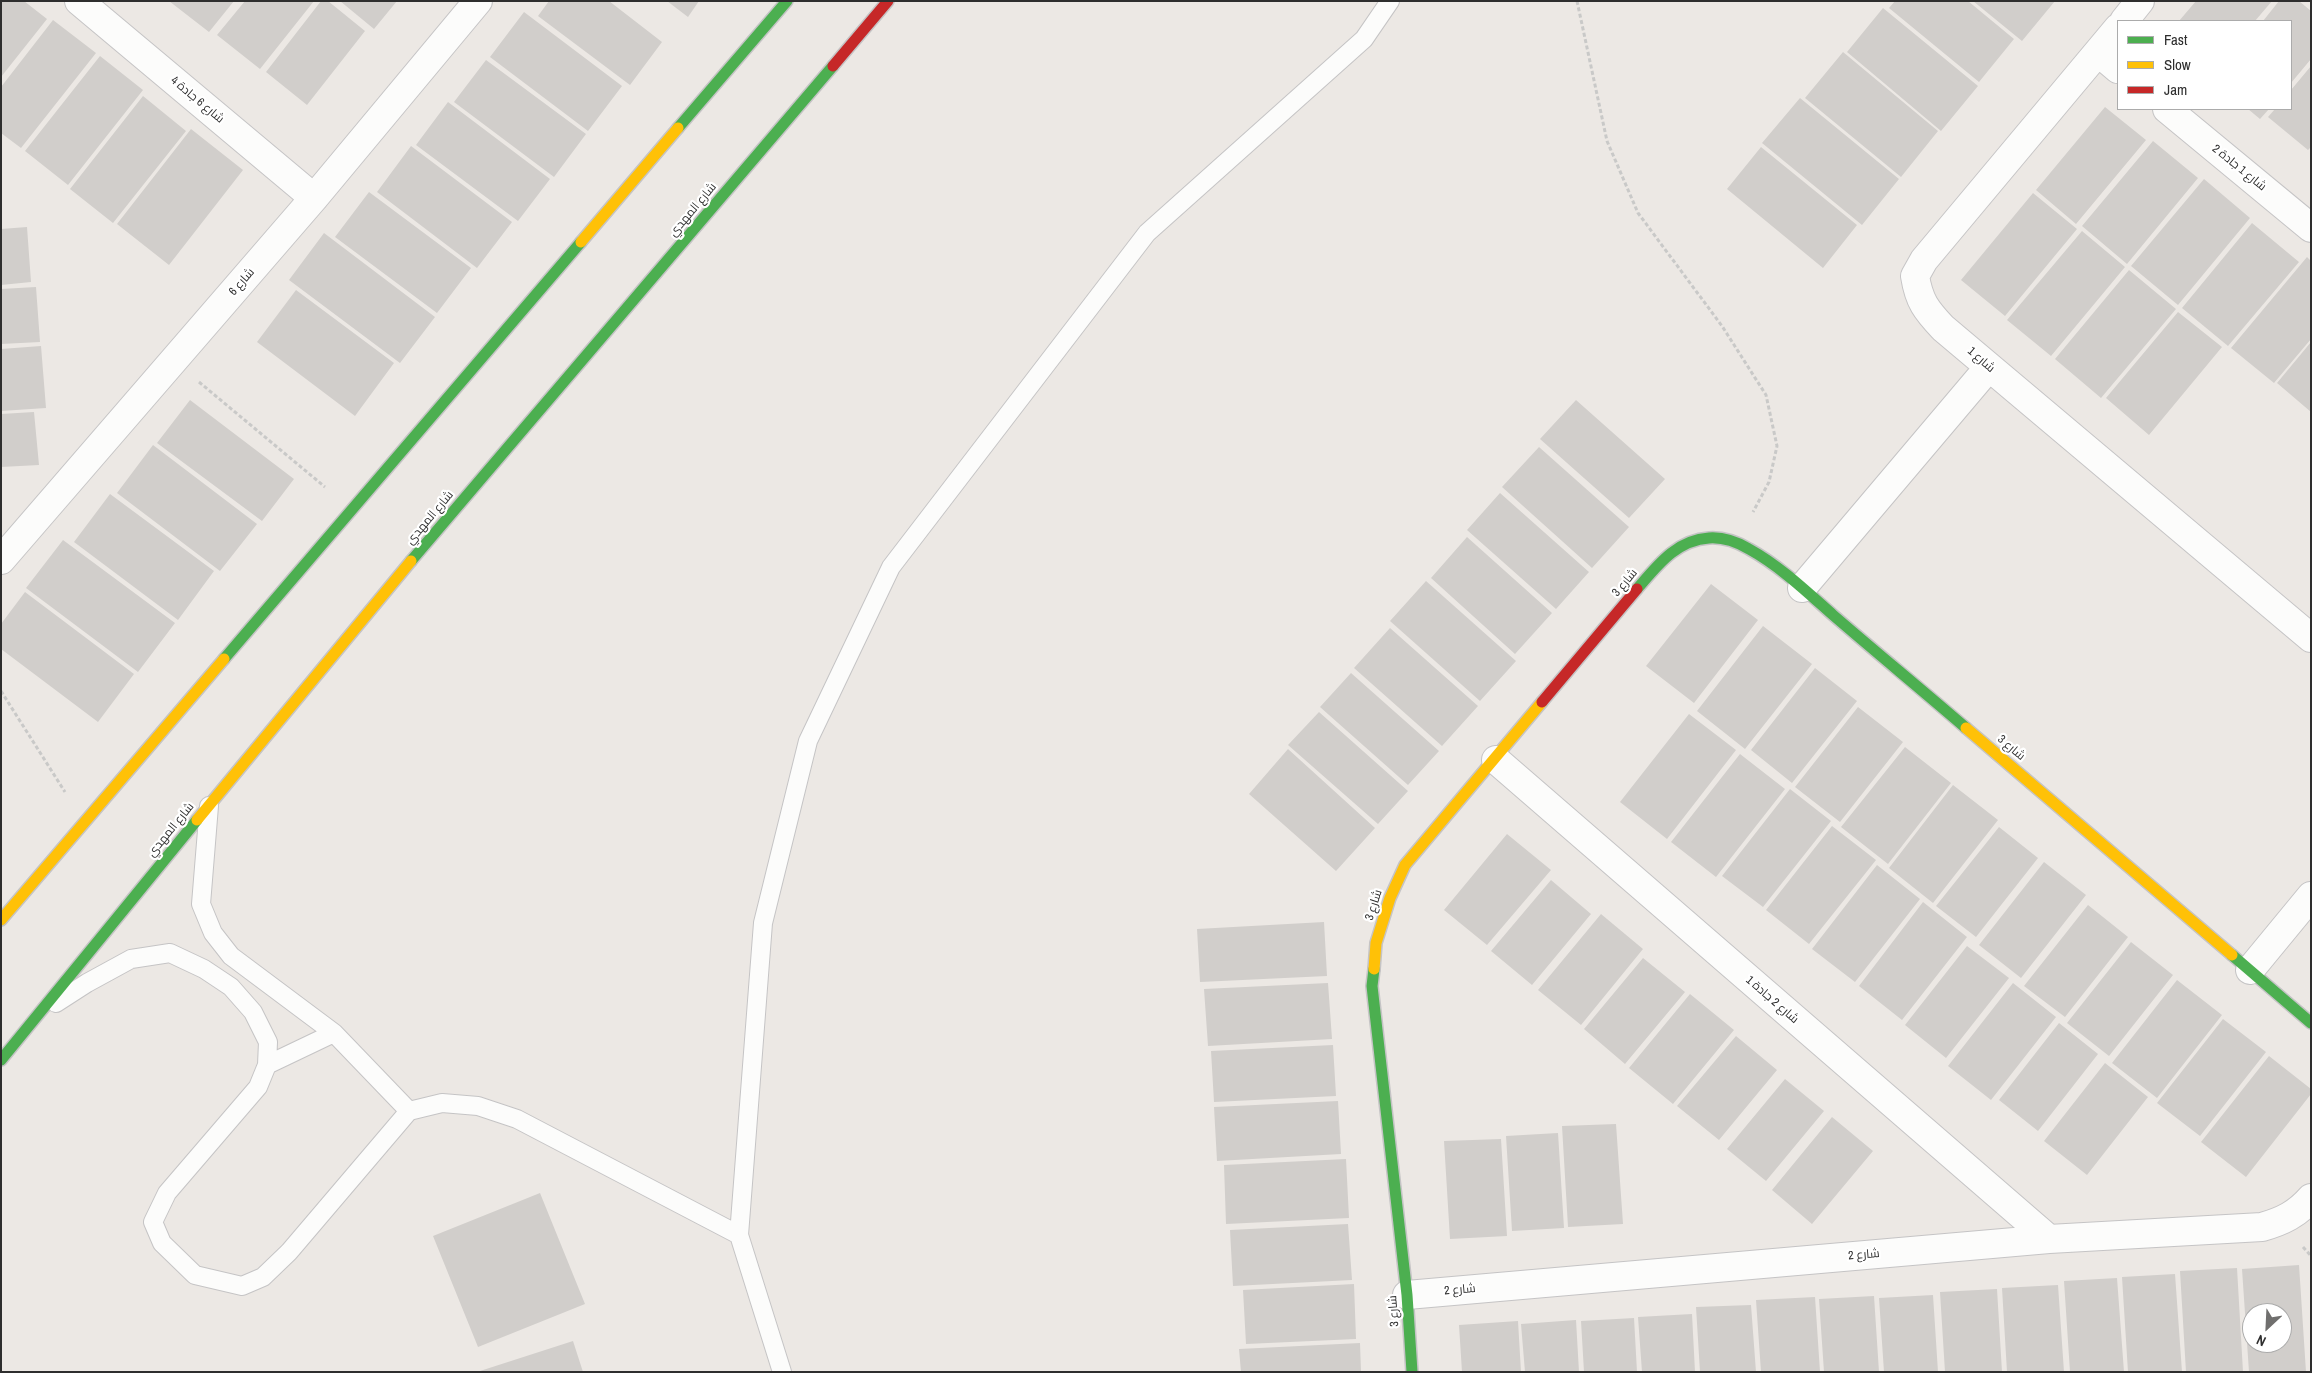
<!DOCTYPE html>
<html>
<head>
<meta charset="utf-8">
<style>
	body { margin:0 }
	#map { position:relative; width:2312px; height:1373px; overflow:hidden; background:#ece8e4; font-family:"Archivo Narrow",sans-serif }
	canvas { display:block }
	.frame { position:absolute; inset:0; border:2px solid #2e2e2e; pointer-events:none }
	.legend { position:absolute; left:2117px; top:20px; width:175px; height:90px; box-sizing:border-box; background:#fff; border:1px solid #ababab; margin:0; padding:6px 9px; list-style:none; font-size:15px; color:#2e2e2e }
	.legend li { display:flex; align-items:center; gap:10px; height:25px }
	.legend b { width:25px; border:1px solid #ababab }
	.north { position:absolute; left:2242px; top:1303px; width:50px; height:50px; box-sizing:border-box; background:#fff; border:1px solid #ababab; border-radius:50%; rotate:205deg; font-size:14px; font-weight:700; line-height:20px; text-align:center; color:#2e2e2e }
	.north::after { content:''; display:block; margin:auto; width:18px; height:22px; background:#706f6e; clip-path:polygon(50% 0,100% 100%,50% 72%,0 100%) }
</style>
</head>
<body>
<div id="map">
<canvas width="2312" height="1373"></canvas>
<div class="frame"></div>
<ul class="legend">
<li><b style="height:6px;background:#4caf50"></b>Fast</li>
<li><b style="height:6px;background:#ffc107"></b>Slow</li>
<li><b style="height:6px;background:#c62828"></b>Jam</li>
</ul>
<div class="north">N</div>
</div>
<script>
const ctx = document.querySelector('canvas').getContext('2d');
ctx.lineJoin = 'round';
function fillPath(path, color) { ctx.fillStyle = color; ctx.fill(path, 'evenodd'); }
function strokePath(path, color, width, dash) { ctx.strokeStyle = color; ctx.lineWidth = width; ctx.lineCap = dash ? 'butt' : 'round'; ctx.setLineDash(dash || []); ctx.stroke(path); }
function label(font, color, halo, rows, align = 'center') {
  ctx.font = font + ' "Archivo Narrow",Cairo,sans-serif'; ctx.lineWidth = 4.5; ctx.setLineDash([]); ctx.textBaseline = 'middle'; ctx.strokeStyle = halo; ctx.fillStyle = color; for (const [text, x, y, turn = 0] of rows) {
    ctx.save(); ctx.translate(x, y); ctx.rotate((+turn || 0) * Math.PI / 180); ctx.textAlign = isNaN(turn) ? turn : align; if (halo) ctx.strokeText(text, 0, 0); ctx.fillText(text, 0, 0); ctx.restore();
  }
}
fillPath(new Path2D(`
	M1,1H24L47,19L1,77Z
	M169,1H234L209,32Z
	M245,1H314L260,69L217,35Z
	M321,1H328L365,31L307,105L266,72Z
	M340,1H397L374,29Z
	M549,1H609L662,42L630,85L538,16Z
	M667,1H699L688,17Z
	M1895,1H1968L2014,39L1979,82L1889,8Z
	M1973,1H2055L2022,41Z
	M2196,1H2272L2255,21H2179Z
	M2279,1H2299L2311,11V59L2291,83V21H2263Z
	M1883,8L1978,86L1941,131L1847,52Z
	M524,12L622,86L588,131L490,57Z
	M53,20L96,53L21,148L1,133V87Z
	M1843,52L1938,131L1901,177L1805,98Z
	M100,56L143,90L68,185L25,151Z
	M486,60L586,134L554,177L454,102Z
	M2311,66V147L2308,150L2268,117L2275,109H2291V90Z
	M143,96L186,131L113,223L70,189Z
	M1800,98L1899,179L1862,225L1762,143Z
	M448,102L550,179L518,221L416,145Z
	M2105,107L2146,140L2076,224L2036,190Z
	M2248,109H2269L2260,119Z
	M191,129L243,170L169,265L117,224Z
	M2153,141L2198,178L2127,264L2082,226Z
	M411,146L512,222L477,268L377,192Z
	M1761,147L1857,225L1823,268L1727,189Z
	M2204,179L2250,218L2178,305L2131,266Z
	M369,192L471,268L437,313L335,237Z
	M2033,193L2077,229L2005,316L1961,280Z
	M2252,223L2299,262L2228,346L2182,308Z
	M27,227L31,282L1,285V229Z
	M2082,231L2125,267L2051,356L2007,320Z
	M324,233L435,317L400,363L289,280Z
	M2307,257L2311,261V339L2274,383L2231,348Z
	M2129,270L2176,309L2101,398L2055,359Z
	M36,287L40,342L1,344V289Z
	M296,290L394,363L355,416L257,342Z
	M2178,312L2222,347L2149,435L2106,398Z
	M2311,342V412L2277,383Z
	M41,346L46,408L1,411V349Z
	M190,400L294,479L262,521L157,443Z
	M1576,400L1665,479L1629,518L1540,439Z
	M34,412L39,465L1,467V414Z
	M153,445L257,524L220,571L117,493Z
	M1539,447L1629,527L1592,568L1502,487Z
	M1500,493L1589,572L1556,609L1467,530Z
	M110,494L214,571L178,620L74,542Z
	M1467,537L1552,613L1515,654L1431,578Z
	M63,540L175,623L138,672L26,588Z
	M1426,581L1516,661L1480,701L1390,621Z
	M1711,584L1758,620L1694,703L1646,666Z
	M25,592L134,674L98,722L1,649V624Z
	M1763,626L1812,664L1745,749L1697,711Z
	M1390,628L1478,706L1442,746L1354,668Z
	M1815,668L1857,701L1792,783L1751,750Z
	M1351,673L1439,751L1408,785L1320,707Z
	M1858,707L1903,742L1840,822L1795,787Z
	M1319,712L1408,791L1378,824L1288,745Z
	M1689,714L1736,750L1667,839L1620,802Z
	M1905,747L1951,783L1888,864L1841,827Z
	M1288,749L1375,828L1336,871L1249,794Z
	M1740,754L1785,789L1716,877L1671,842Z
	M1953,785L1998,820L1933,903L1889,868Z
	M1790,789L1831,821L1763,907L1722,876Z
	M1832,826L1876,860L1809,944L1766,910Z
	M1999,827L2038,858L1976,937L1936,906Z
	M1507,834L1551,870L1487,945L1444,910Z
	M2044,862L2086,895L2021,978L1979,945Z
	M1877,865L1920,899L1855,982L1812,949Z
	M1551,880L1591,914L1532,985L1491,951Z
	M1923,902L1967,937L1902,1020L1859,986Z
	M2088,905L2128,937L2065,1017L2024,986Z
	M1601,914L1643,949L1581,1025L1538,990Z
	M1324,922L1327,976L1200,982L1197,929Z
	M2131,942L2173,975L2109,1056L2067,1023Z
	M1967,946L2009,978L1946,1058L1905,1025Z
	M1643,958L1685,992L1625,1064L1584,1029Z
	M2177,980L2222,1015L2157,1098L2112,1063Z
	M1328,983L1332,1039L1208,1046L1204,989Z
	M2013,983L2056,1017L1991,1100L1948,1066Z
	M1690,994L1734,1030L1673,1104L1629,1068Z
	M2223,1019L2266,1052L2200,1136L2157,1103Z
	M2059,1023L2098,1054L2038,1131L1999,1100Z
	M1736,1036L1777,1070L1719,1140L1677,1106Z
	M1333,1045L1336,1096L1214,1102L1211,1051Z
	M2269,1056L2311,1089V1094L2246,1177L2201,1142Z
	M2105,1063L2148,1097L2087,1175L2044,1141Z
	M1785,1079L1824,1111L1766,1181L1727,1149Z
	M1338,1101L1341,1154L1217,1161L1214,1107Z
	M1832,1117L1873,1151L1812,1224L1772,1190Z
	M1616,1124L1623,1224L1568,1227L1562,1126Z
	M1558,1133L1564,1228L1512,1231L1506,1136Z
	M1501,1139L1507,1236L1450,1239L1444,1141Z
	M1346,1159L1349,1218L1226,1224L1224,1165Z
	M540,1193L585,1304L478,1347L433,1236Z
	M1348,1224L1352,1280L1233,1286L1230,1230Z
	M2299,1265L2306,1372H2249L2242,1269ZM2252,1313H2282V1343H2252Z
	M2237,1268L2243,1372H2186L2180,1271Z
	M2175,1274L2182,1372H2128L2122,1277Z
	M2117,1278L2124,1372H2070L2064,1281Z
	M1354,1284L1356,1339L1246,1344L1243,1290Z
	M2058,1285L2064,1372H2007L2002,1288Z
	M1997,1289L2002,1372H1945L1940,1292Z
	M1933,1295L1938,1372H1884L1879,1298Z
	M1874,1296L1879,1372H1824L1819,1299Z
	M1815,1297L1820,1372H1761L1756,1300Z
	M1751,1305L1756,1372H1700L1696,1307Z
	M1692,1314L1695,1372H1642L1638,1317Z
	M1634,1318L1637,1372H1584L1581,1321Z
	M1576,1320L1579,1372H1525L1521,1324Z
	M1518,1321L1521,1372H1462L1459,1325Z
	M573,1341L583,1372H480V1371Z
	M1360,1343L1361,1372H1241L1239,1349Z`), '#d1cecb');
const lane = new Path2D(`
	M56,1003L87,983L131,959L170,953L204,969L231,987L253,1012L268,1042L267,1065L258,1087L167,1193L153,1222L162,1243L195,1275L242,1286L263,1277L289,1252L409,1111L334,1033L231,956L213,933L201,904L209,806
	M267,1065L334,1033
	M409,1111L442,1103L478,1106L517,1119L739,1235
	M782,1372L739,1235L763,923L808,741L891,567L1147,233L1364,39L1390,1`);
const street = new Path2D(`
	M79,1L314,198
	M2124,21L2140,1
	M2118,28L1924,260L1915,276C1919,301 1926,310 1943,328L2311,638
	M2098,52L2118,69
	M2167,109L2311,228
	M1,560L314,198L478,1
	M1802,588L1989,367
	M1496,760L2049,1239
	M2250,970L2311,896
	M1407,1295L2049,1239L2262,1227C2283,1221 2297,1214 2311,1198`);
const fast = new Path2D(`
	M678,128L787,1
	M411,561L833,66
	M1637,589C1657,566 1676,540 1709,538C1723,537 1737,542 1749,549C1780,566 1807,592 1833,615C1877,653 1922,690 1966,728
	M224,659L581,242
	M2232,955L2311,1023
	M1374,969L1372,986L1407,1295L1412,1372
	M1,1060L197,820`);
const slow = new Path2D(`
	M581,242L678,128
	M1966,728L2232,955
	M197,820L411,561
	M1,920L224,659
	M1374,969L1376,943L1390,898L1405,865L1542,702`);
const jam = new Path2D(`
	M833,66L888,1
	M1542,702L1637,589`);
strokePath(lane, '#c5c4c5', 20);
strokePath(street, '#c5c4c5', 30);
strokePath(fast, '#c5c4c5', 14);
strokePath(slow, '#c5c4c5', 14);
strokePath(jam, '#c5c4c5', 14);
strokePath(new Path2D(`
	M1577,1L1607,141L1638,213L1722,326L1766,395L1777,446L1769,482L1753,512
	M199,382L325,487
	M1,691L65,792
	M2303,1247L2311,1256`), '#c9c9c8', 3, [4, 2.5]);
strokePath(lane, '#fcfcfb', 18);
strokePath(street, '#fcfcfb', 28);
strokePath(fast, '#4caf50', 11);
strokePath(slow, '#ffc107', 11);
strokePath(jam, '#c62828', 11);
label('12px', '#2e2e2e', '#fff', [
	["شارع 6 جادة 4",197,100,40],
	["شارع 1 جادة 2",2239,168,39],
	["شارع المهدي",693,210,-50],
	["شارع 6",242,282,-49],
	["شارع 1",1981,360,41],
	["شارع المهدي",430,518,-50],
	["شارع 3",1625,583,-50],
	["شارع 3",2011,748,40],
	["شارع المهدي",171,830,-51],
	["شارع 3",1374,905,-72],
	["شارع 2 جادة 1",1772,1000,41],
	["شارع 2",1864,1255,-5],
	["شارع 2",1460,1290,-5],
	["شارع 3",1394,1311,-94]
]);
</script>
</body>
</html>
